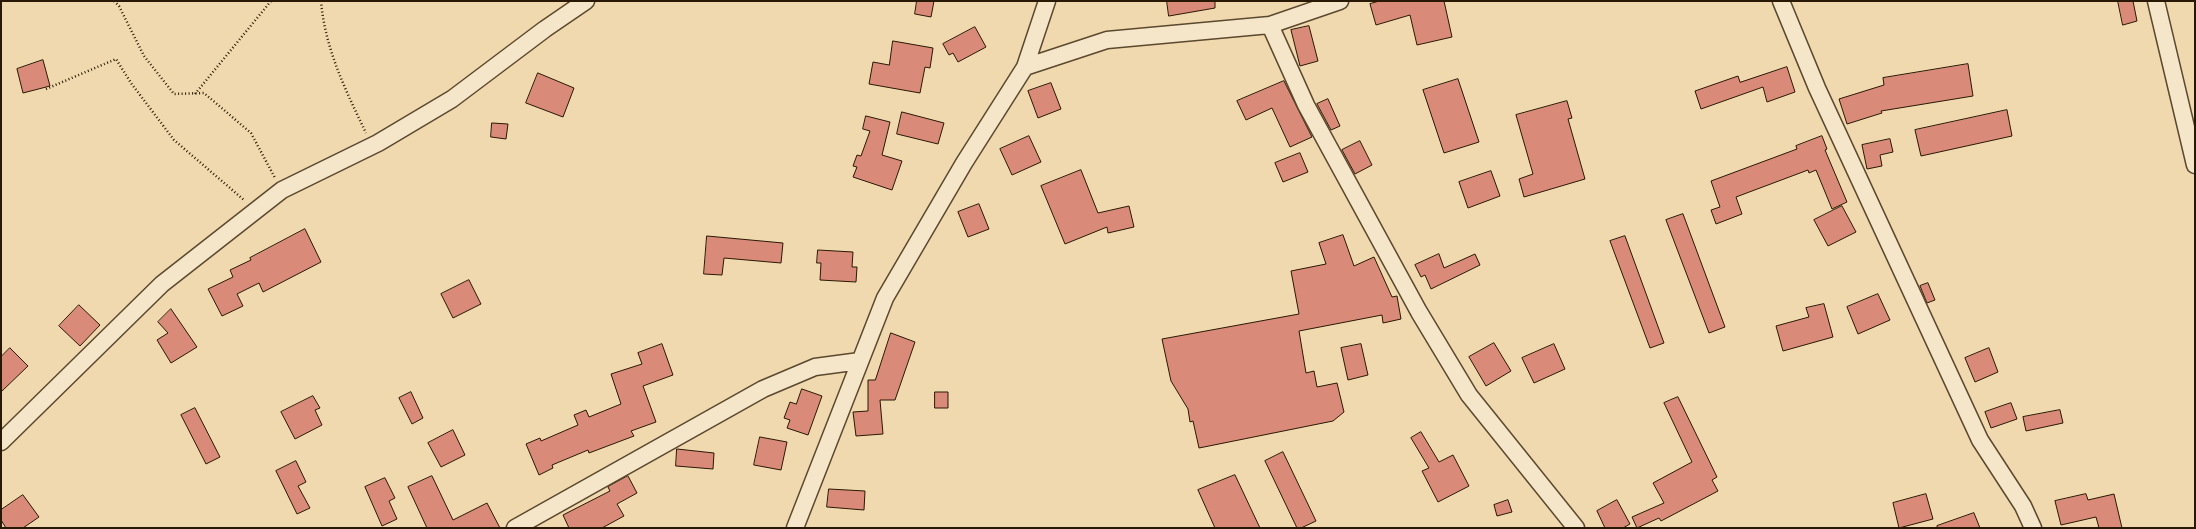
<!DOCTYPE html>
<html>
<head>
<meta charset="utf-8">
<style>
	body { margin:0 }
	#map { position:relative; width:2196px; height:529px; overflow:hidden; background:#f0d9ae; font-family:Vollkorn,serif }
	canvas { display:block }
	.frame { position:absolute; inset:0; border:2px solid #291803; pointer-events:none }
</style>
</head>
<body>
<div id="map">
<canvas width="2196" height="529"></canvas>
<div class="frame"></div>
</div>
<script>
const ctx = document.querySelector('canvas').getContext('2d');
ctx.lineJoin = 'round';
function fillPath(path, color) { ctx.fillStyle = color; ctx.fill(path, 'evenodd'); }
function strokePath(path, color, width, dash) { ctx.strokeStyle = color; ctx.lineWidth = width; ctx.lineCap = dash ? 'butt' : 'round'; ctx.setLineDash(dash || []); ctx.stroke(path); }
const building = new Path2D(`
	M917,1H934L931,17L915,14Z
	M1167,1H1215V8L1169,16Z
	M1380,1H1444L1452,37L1417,45L1410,15L1376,25L1370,4Z
	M2118,1H2133L2137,21L2123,25Z
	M1309,26L1318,61L1300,66L1291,30Z
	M975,27L986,47L958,62L953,53L949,55L943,44Z
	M893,41L933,48L930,68L925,67L920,93L869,84L873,62L889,65Z
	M43,60L50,86L23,93L17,69Z
	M1968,64L1973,96L1881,111L1882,113L1847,124L1839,99L1884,85L1883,78Z
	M1787,67L1795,92L1767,102L1763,87L1701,109L1695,91L1738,76L1740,82Z
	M538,73L574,88L563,117L526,103Z
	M1458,79L1479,142L1444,153L1423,90Z
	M1284,81L1312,137L1290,147L1272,108L1246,120L1237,101Z
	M1051,83L1061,109L1038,118L1028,91Z
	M1328,99L1340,126L1331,130L1317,104Z
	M1567,101L1572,118L1568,119L1585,179L1524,197L1519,179L1533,174L1516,115Z
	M2007,110L2012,136L1921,156L1915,130Z
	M902,112L944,123L938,144L897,134Z
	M866,116L890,122L882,155L902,161L892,190L853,177L857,167L853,166L857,155L861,156L870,131L863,129Z
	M492,123L508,124L506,139L491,137Z
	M1029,136L1041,162L1012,175L1000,149Z
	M1822,136L1827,149L1825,150L1847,202L1832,209L1816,170L1809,173L1808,170L1736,197L1742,214L1716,224L1711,210L1720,207L1711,181L1797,149L1796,146Z
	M1890,139L1893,152L1880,155L1882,166L1867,169L1862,145Z
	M1360,141L1372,165L1355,174L1342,150Z
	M1300,153L1308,172L1283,182L1275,163Z
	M1081,170L1098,213L1129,206L1134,227L1108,233L1107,227L1065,244L1041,186Z
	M1491,171L1500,196L1468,208L1459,182Z
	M979,204L989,229L968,237L958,212Z
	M1842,206L1856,232L1828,246L1814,220Z
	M1683,214L1725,327L1709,333L1666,220Z
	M305,229L321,262L263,292L259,283L237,294L243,306L222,316L208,289L233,277L230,270L251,260L250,258Z
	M1343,235L1354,266L1374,257L1392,297L1397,296L1401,319L1383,323L1382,315L1299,331L1306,373L1314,371L1317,387L1337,383L1344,412L1333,421L1199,448L1193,421L1190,422L1188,409L1171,381L1162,339L1299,314L1291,271L1326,264L1319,243Z
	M707,236L783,243L781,263L724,258L722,275L704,274Z
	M1625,236L1664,343L1650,348L1610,241Z
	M818,250L853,252L852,267H857L856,282L820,280L821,263H817Z
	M1439,254L1444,268L1475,254L1480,265L1431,289L1425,275L1421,277L1415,265Z
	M469,280L481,304L453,318L441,294Z
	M1928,283L1935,300L1927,303L1920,286Z
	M1878,294L1890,320L1858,334L1847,307Z
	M1824,304L1833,337L1783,351L1776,326L1809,317L1806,308Z
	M79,305L100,325L80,346L59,326Z
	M171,309L197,347L171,363L157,340L168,333L158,322Z
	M891,333L915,342L895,400H880L883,434L856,436L853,412L868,411V380H875Z
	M1494,343L1511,371L1486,386L1469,357Z
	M662,344L673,375L643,386L656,422L631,431L634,436L589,453L588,450L552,465L553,468L539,475L526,444L540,438L541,441L578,425L574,415L586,410L589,417L621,404L611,374L642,364L638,353Z
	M1361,344L1368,375L1348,380L1341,348Z
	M1554,344L1565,369L1534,383L1522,358Z
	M10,348L28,366L1,392V357Z
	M1989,348L1998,372L1975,382L1965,358Z
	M802,389L822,396L808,435L787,428L790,420L784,418L790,402L796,404Z
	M411,392L423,418L412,424L399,398Z
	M935,392H948V408H935Z
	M313,396L320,408L315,410L322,425L295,439L281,412Z
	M1678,397L1717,477L1712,480L1718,491L1661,521L1659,518L1637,528L1632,517L1664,503L1653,483L1692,462L1664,403Z
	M2011,403L2017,419L1991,428L1985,412Z
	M195,408L220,457L206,464L181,415Z
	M2060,410L2063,423L2026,431L2023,417Z
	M453,430L465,455L441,467L428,443Z
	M1421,432L1439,462L1453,455L1469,486L1438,502L1422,471L1429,468L1411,438Z
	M760,437L787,442L781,470L754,465Z
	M677,449L714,453L713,469L676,466Z
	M1283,452L1316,521L1301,528H1297L1265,461Z
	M296,461L306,482L298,486L310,508L297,514L276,471Z
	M1235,475L1260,528H1215L1198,490Z
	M432,476L453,520L487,503L500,528H427L408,487Z
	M628,476L637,493L617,504L624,516L602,528H569L563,515L610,491L608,487Z
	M385,478L395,498L389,501L397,519L382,526L365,487Z
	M829,489L865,491L864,510L827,507Z
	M1926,494L1933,519L1899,528L1893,503Z
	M2086,494L2088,500L2114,494L2122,528H2099L2096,517L2061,525L2055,501Z
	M23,495L39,517L23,528H6L1,520V510Z
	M1508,500L1512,512L1497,516L1494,505Z
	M1617,500L1630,524L1623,528H1605L1597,511Z
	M1974,513L1980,528H1937V526Z`);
fillPath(building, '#d98a78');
strokePath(building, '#291803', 1);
const minor = new Path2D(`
	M1781,1L1817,88L1980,440L2023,506L2033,528
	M2156,1L2195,165
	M1270,25L1306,105L1419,312L1469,395L1576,528
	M1025,67L1107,40L1270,25L1340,1
	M1,442L162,284L282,190L378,143L452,99L545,29L586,1
	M515,528L763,389L815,367L860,361
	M795,528L885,298L964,163L1025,67L1047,1`);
strokePath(minor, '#5b482e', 19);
strokePath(new Path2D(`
	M114,1L119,6L144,56L174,94L204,93L251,133L275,178
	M321,1C325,49 346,91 366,133
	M46,89L116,59L131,83L174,140L244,200
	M195,94L271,1`), '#291803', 2.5, [1, 2.5]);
strokePath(minor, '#f5e6ca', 16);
</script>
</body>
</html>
